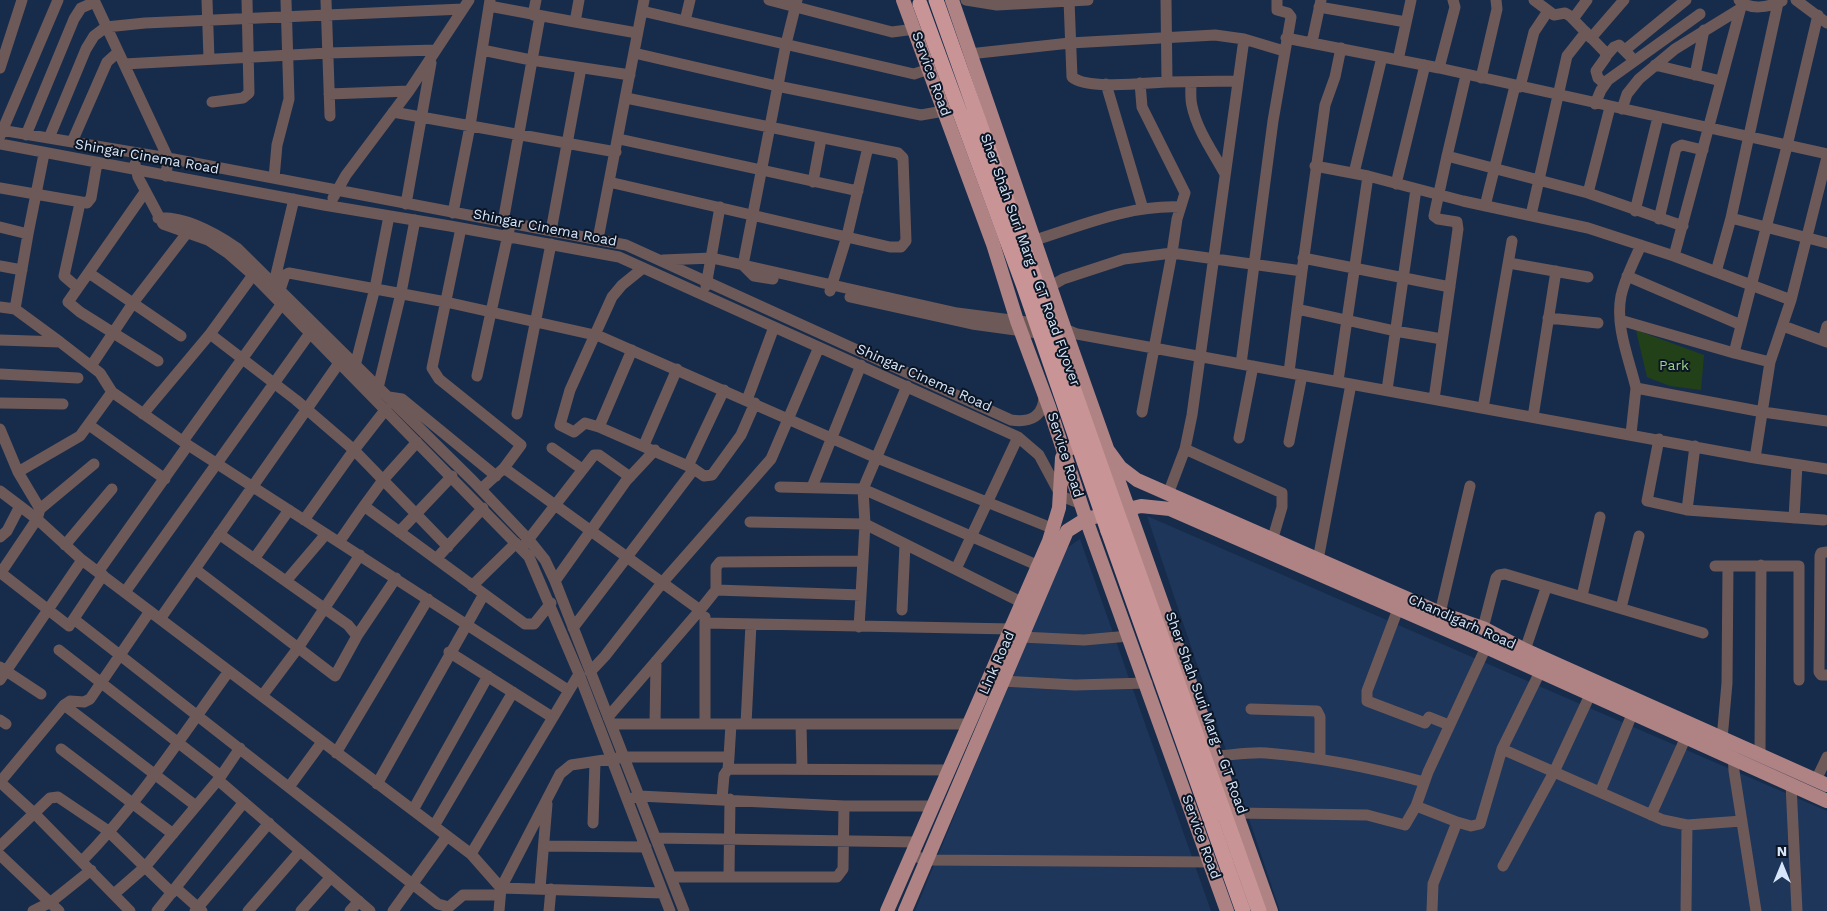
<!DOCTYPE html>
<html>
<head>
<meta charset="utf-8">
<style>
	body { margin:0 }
	#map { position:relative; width:1827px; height:911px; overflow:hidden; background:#172c4b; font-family:"Work Sans",sans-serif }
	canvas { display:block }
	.north { position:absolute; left:1757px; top:841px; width:50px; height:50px; -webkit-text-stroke:4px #0b1523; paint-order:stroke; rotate:0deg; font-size:14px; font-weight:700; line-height:20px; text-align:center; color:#d8e6fa }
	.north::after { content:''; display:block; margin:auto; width:18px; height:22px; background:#d8e6fa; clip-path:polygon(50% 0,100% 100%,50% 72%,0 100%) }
</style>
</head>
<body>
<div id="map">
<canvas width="1827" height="911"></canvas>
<div class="north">N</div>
</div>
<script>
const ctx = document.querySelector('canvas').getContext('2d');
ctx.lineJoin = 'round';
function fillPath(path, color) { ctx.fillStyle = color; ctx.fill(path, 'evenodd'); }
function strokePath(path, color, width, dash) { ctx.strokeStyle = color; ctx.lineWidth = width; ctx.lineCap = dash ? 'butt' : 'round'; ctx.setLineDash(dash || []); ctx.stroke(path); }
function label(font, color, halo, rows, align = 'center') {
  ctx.font = font + ' "Work Sans",sans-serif'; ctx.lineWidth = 4; ctx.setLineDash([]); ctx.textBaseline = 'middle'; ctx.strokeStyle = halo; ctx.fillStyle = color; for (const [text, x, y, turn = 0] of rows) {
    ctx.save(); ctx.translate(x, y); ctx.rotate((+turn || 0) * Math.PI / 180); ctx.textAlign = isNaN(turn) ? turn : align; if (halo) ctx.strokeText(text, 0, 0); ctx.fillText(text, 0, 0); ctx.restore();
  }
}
fillPath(new Path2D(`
	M1147,516L1827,811V911H1280Z
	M1080,539L1211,911H915L1064,550Z`), '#1d365a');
fillPath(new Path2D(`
	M1636,330L1704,355L1701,390L1670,386L1647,377Z`), '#234119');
strokePath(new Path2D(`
	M94,0L168,158L166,176
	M207,0L209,59
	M326,0L330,116
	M579,0L575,22L637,33
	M769,0L892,32L915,29
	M966,0L997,5L1088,0
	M1069,0L1072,77C1087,90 1146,83 1167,82L1166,0
	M1534,0L1554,15L1565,13L1570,16L1605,52L1606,57L1596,71L1598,78L1605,84
	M1739,0C1750,11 1769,7 1782,1
	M1796,0L1827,23
	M489,6L575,22
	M1319,7L1406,22
	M642,11L914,74L929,69
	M533,15L536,0
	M1573,19L1587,0
	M685,21L690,0
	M1286,38L1439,68L1827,154
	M1591,38L1624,0
	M1244,39L1192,415L1185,449L1282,493V507L1272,541
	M1312,42L1321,0
	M482,50L531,60L630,75
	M1625,50L1686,0
	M634,53L777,86L921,115L944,111
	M969,54L1070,43L1215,35L1244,39L1284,51
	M1607,55L1614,47L1619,45L1630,56
	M1398,60L1411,0
	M124,64L328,53L436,50
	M1655,65L1721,81
	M0,68L22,0
	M1439,68L1455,7L1453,0
	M1466,75L1447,156L1588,193L1683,226
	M1695,75L1704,30
	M1481,78L1497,9L1496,0
	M1167,82L1237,81
	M1191,82C1191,89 1190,98 1192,106C1197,130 1213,152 1225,174
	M1140,83L1142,107L1185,193L1177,219L1172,253L1142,412
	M1106,84L1143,209
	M1520,87L1534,32L1548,11
	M329,94L409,91
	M212,102L243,98L249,93L247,0
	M1595,104L1601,90L1608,80L1700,14
	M1622,109L1627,94L1639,79L1675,49L1740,9
	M393,112L616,152
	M0,130L168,158L626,245L1011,420C1031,423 1044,416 1044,395
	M26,135L74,19L81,8L95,2
	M0,136L58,0
	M49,138L86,49L94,36L106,27L145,23L463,9
	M619,139L858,191
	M72,142L107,62L117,53
	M0,144L324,205L450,226L619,257L1018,437L1039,455L1061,496L1081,504
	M135,164L138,177L163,224L208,240L229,254L253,275L529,557L579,674L663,893
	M1315,166L1368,176L1463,201L1588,228L1674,256L1791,300
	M1354,173L1382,57
	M274,178L277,145L289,99L286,0
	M609,182L890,247H901L906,241L903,158L898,153L626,98
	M813,182L821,139
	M1396,184L1425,65
	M0,188L87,203L91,198L97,163
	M145,192L68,302L80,312L158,361
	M1588,193L1610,107
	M333,198L346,175L409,91L469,0
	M406,204L431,63
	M1485,206L1515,86
	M1635,211L1658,117
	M453,213L470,126L490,0
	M1531,215L1567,56L1586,32
	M158,218C184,216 215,233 237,248L473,481L529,540L545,560L555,581L684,911
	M1731,218L1827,243
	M1659,219L1676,148L1682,145L1703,150
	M503,222L540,16
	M0,227L28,234L44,154
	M461,228L432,368L439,379L521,445L504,468
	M551,231L581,68
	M598,239L644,0
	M1035,240C1083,225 1129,205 1180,207
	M1641,245C1634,261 1625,278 1621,296C1615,326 1629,359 1636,388L1763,412L1827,421
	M1674,256L1742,3
	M1303,258L1450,287
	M663,260L712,258L957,313L1042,324
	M1509,263L1588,277
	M0,266L22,270
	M643,268L622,285L612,297L570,390L560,425L574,432L585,423L599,427L688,466L724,390
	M1716,272L1731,218L1778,3
	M89,273L181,336
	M1627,276L1741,325
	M773,279L754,276L743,265L786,44L797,0
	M274,283L294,199
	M706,286L720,207
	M1051,286L1063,279L1124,259L1172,253L1302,271L1325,105L1335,77L1341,48
	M78,288L64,276L80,203
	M280,290L285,275L289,273L446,302L599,336L872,456L1054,529
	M830,291L847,236L868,147
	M850,297L972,324L1045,334
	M0,307L15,309L60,342L100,373L112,392L188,445L98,572
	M15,309L28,234
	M1297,309L1395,331L1442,339
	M1548,318L1598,323
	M1620,320L1734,353
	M1783,326L1827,342
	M1060,327L1077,334L1755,458L1827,469
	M210,334L296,400L354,450L448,547
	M0,340L60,342
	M1823,340L1827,326
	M1770,362L1734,353L1787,146L1818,15
	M1241,364L1273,121L1291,17L1288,13L1277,10V0
	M91,366L133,303L187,233
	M354,370L375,288L389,216
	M1289,372L1302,271
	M0,374L78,378
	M477,376L509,230
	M1338,381L1368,176
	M378,388L401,293L415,220
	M1387,390L1416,189
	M389,397L402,399L496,476
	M1434,399L1458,229L1457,222L1438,219L1434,216L1447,156
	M747,400L774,327
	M0,403L63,404
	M1483,408L1512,241
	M143,414L210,334L253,275
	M517,414L551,244
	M1533,417L1556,271
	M89,425L165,479
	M599,427L632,350
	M0,429L18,472L40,509L37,519L0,574
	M1631,434L1636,388
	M1239,438L1253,366
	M1659,439L1647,501L1687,510L1824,520
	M183,441L281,305
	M1289,442L1302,375
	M188,445L568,690
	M644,445L677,369
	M552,448L582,469
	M1755,458L1770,362L1791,300L1827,157
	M694,469L704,476L712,475L741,435L755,403
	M18,472L80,436L112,392
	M780,487L863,489L907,386
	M812,487L861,365
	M481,489L504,468L700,610L716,590L861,595L865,524L863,489L1039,566
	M0,491L37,519L82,560L471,854L501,888L663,893L670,911
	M1168,494L1185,449
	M364,506L383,480L417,442
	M40,509L94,464
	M1687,510L1695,446
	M1794,518L1797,465
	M304,520L354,450L386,409
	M750,522L865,524L1023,603
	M399,532L452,476
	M219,534L348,625L357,636
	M0,537L7,531L20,506
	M339,542L364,506L525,624H534L551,603
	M525,544L594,455H599L630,477
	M65,545L112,489
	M1827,552L1821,553L1820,556L1819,672L1821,675H1827
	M254,559L289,510
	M436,559L483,508
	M1318,560L1351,384
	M1715,566H1799V680
	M195,569L335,676L357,636L396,578
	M956,569L1018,437
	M1,573L69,626L103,575
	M286,581L326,534
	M555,581L626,481L655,450
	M472,586L516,543
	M716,590V567L720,562L863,561
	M125,592L310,333
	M1582,596L1600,517
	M1621,608L1639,536
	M1398,609L1367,691V701L1425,723L1429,717L1449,725
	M902,610L905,544
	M1440,613L1470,486
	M705,617V623L1012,629
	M160,619L339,363
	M75,620L438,904L449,907L463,895H499
	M705,623V724H969
	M859,627L861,595
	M573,628L694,469L688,466
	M1483,628L1496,578L1499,575L1505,574L1703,633
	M1021,637L1084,640L1129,636
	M59,650L221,776L218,780
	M449,652L552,717
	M1525,657V650L1546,588
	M0,667L41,694
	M590,672L605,656L662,583L771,459L819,347
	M0,680L82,560
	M1002,681L1075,685L1147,683
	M262,696L298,648L360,555
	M64,705L196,806
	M1251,709L1317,711L1320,717V759
	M608,717L700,610
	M0,720L6,724
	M611,724H705
	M655,724L656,661
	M746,724L751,624
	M801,724L802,768
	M1722,739L1727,683L1728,566
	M61,749L173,834
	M1502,749L1663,820L1687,825L1742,821
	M1733,752L1734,771L1756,911
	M336,753L428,599
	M1216,756C1232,755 1250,752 1266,753C1319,757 1373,768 1424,782
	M1760,756L1761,565
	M729,757L731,724
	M221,776L240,748
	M1816,780L1827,757
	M0,782L64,705L70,701L84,702L90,699L150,611
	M0,782L34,813L130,911
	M377,784L484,594
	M1791,784L1797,911
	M289,787L322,742
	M1600,792L1633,712
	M633,798L639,796L844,806H933
	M722,799L724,775L728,769
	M1416,806L1457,822
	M413,810L488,676
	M1236,813L1367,815L1405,825L1416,806L1428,772L1486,647
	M1651,815L1686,737
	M593,823L595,762
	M434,826L513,692
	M656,838L917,842
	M0,846L50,798L58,797L107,830L145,867L218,780L370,911
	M544,846L646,847
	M471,854L579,674
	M0,855L59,911
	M912,855L926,860L1210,862
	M82,861C138,804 182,736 229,671
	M1503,866L1554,772L1590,695
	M729,875L730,799
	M671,877H837L843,869L844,806
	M176,888L202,911
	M540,888L547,804
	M114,894L145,867L172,893
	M33,911L51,902L91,870
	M157,911L244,802
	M195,911L269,823
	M248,911L300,851
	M301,911L331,877
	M350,911L359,901
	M393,911L447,836
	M499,911L501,888L560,774L571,765L624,757H729L728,769L949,770
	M549,911L551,889
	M1432,911L1433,884L1457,822L1471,826L1480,824L1502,749L1540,672
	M1686,911L1687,825`), '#6e5959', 11);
strokePath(new Path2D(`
	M903,0L993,244L1017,321L1049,407L1086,519L1227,911
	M952,0L1064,327L1271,911
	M887,911L1049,541L1059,508L1062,458L1065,452L1074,446L1089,441H1101L1120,467L1137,480L1440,613L1483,628L1525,650L1827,785
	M905,911L1067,531L1086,519L1141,506L1170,509L1486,647L1827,801`), '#af8384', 14);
strokePath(new Path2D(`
	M1122,526L1259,911
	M1108,531L1243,911`), '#c89495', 15);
strokePath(new Path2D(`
	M936,0L1122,526
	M920,4L1024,287L1108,531`), '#c89495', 15);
label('14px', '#d8e6fa', '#0b1523', [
	["Service Road",931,74,70],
	["Shingar Cinema Road",147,157,10],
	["Shingar Cinema Road",545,228,11],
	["Sher Shah Suri Marg - GT Road Flyover",1030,260,70],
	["Shingar Cinema Road",924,378,24],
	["Service Road",1065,455,72],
	["Chandigarh Road",1462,622,24],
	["Link Road",997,663,-66],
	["Sher Shah Suri Marg - GT Road",1206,713,70],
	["Service Road",1201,837,70]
]);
label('14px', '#9ad087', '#0b1523', [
	["Park",1674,366]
]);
</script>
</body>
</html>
